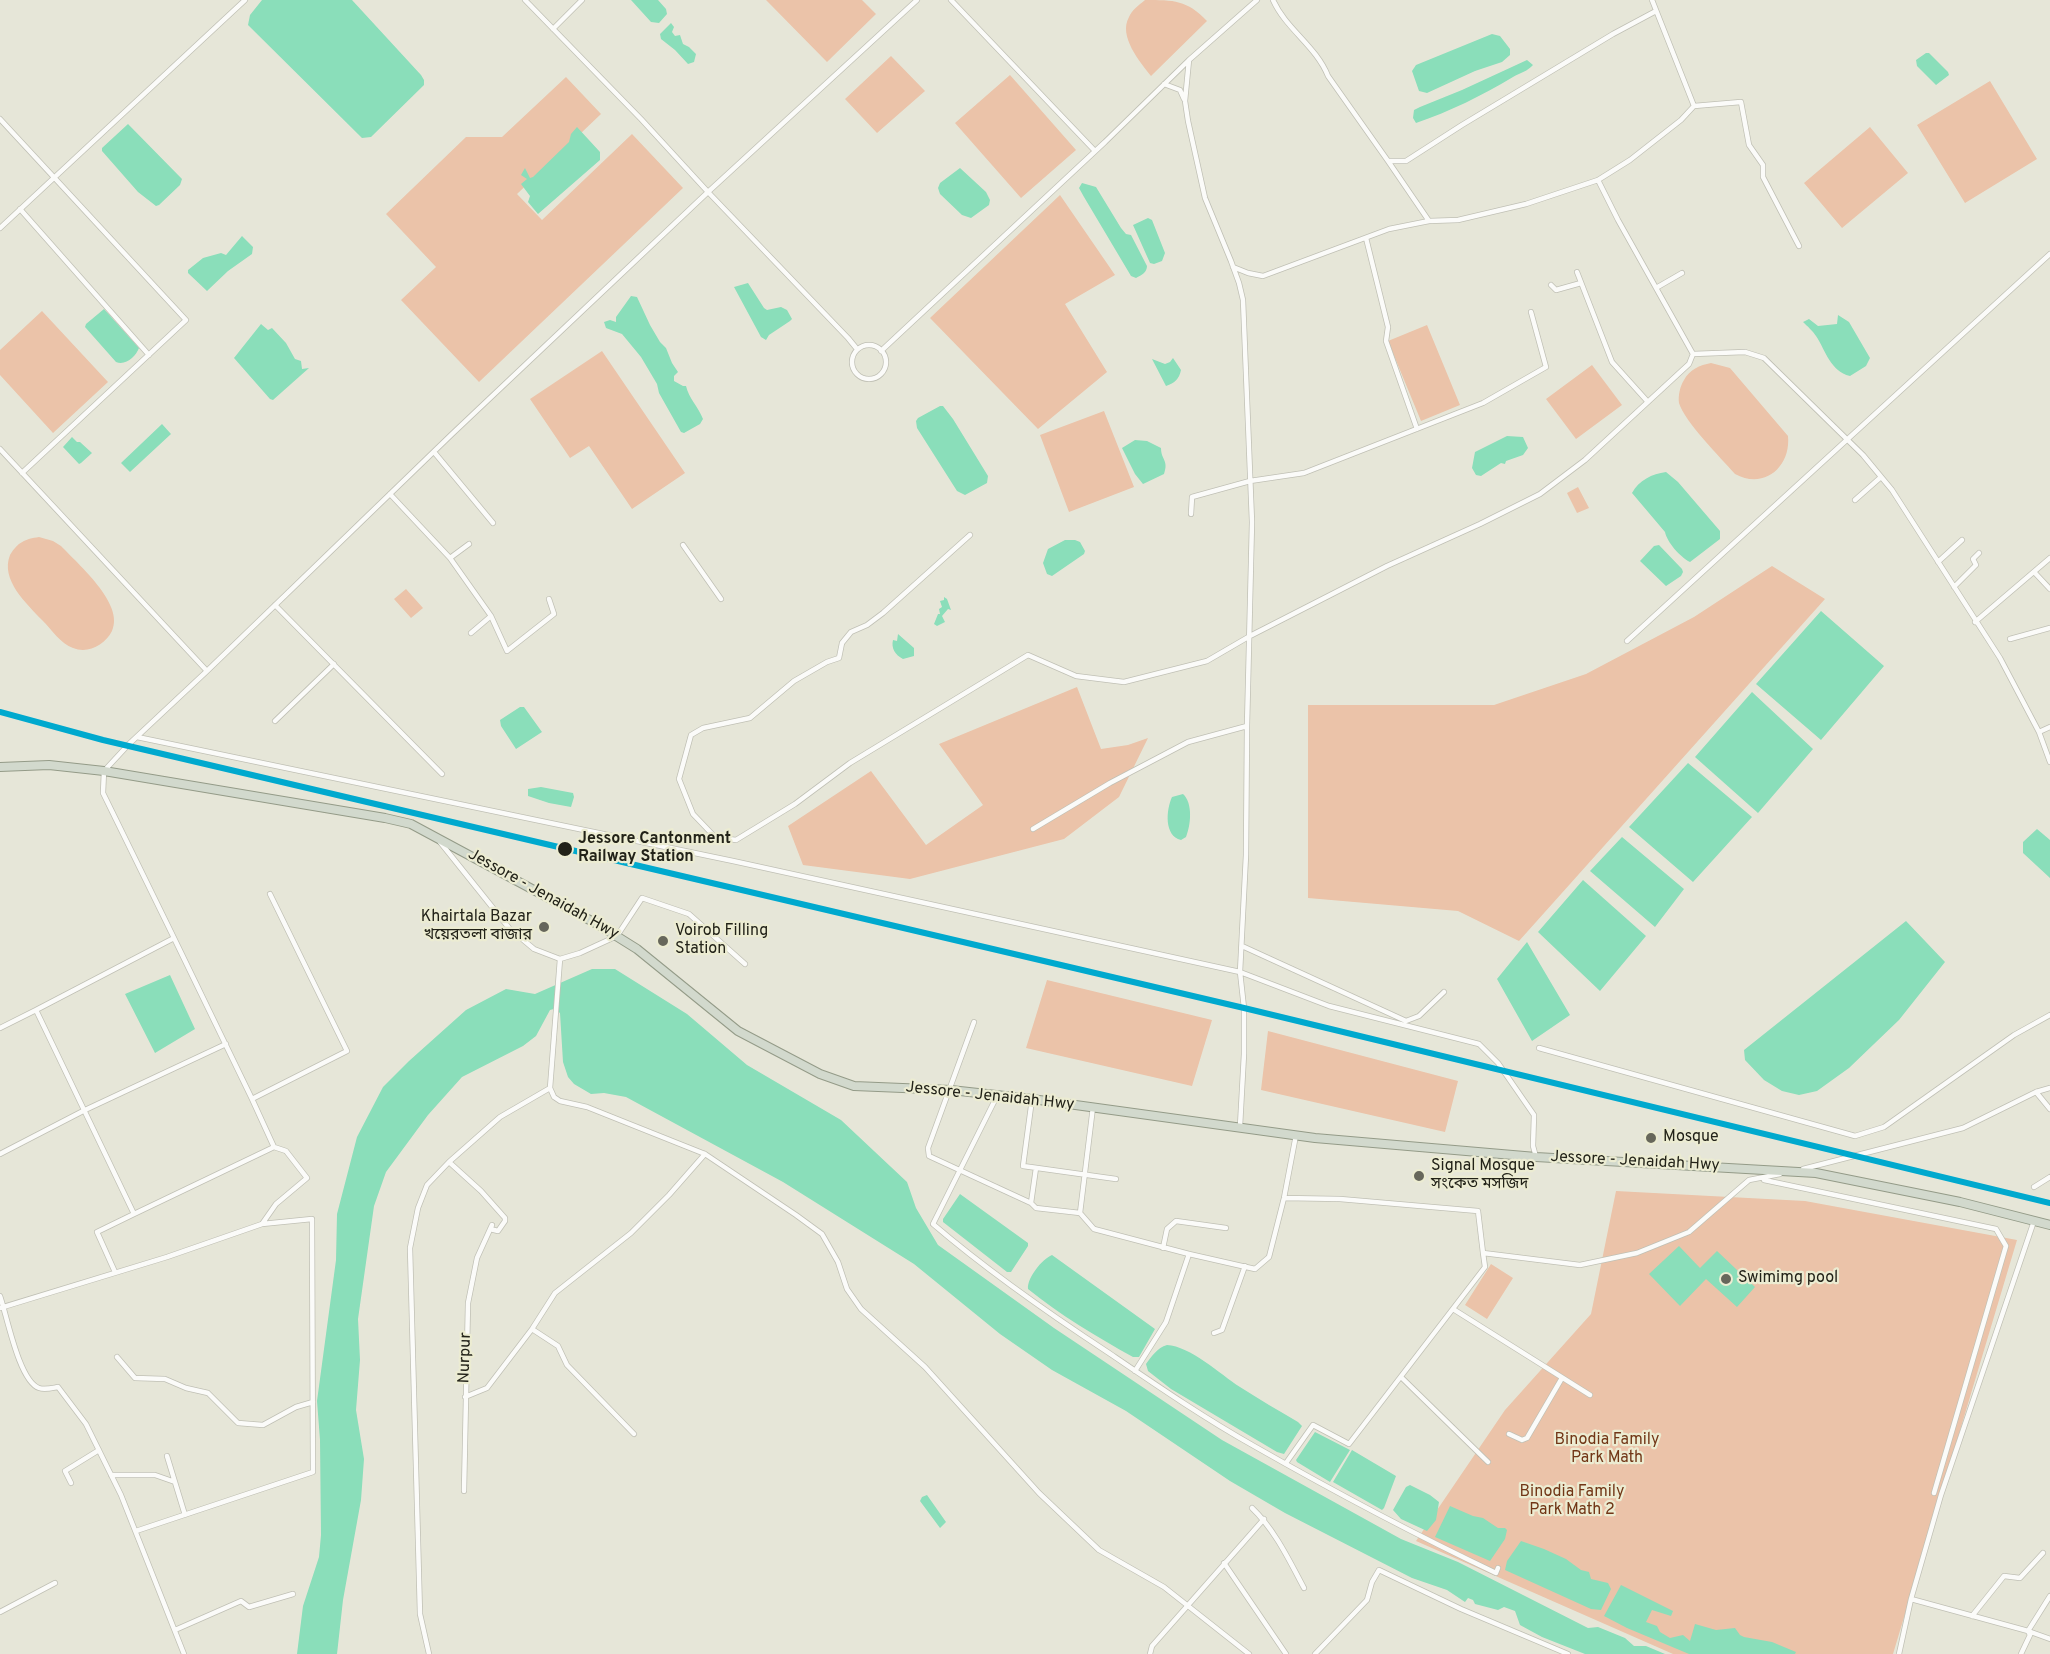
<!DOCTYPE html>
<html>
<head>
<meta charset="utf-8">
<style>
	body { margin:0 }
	canvas { display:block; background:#e6e6d8 }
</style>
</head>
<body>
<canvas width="2050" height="1654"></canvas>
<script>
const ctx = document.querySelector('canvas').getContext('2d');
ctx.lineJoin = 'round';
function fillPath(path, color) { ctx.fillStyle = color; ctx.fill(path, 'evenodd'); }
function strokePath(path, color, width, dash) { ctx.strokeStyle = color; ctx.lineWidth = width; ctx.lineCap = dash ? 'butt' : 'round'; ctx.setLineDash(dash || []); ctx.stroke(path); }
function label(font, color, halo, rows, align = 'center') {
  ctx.font = font + ' Overpass,"Noto Sans Bengali",sans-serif'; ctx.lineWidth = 4.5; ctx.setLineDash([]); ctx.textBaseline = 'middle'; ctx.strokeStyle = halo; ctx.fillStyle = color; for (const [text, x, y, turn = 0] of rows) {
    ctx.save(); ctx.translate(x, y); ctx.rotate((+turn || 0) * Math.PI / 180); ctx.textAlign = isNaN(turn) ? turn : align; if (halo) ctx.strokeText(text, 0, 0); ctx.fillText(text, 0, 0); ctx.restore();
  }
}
fillPath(new Path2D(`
	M766,0H862L876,14L827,62Z
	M1145,0C1174,0 1187,0 1207,21L1151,76C1140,62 1118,36 1129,17C1132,10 1139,5 1145,0Z
	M891,56L925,91L877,133L845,99Z
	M1010,75L1076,150L1021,198L955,123Z
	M566,77L601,114L517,194L542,220L632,134L683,188L479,382L401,300L436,267L386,214L466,137H502Z
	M1990,81L2037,159L1965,203L1917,125Z
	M1870,127L1908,173L1842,228L1804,183Z
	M1060,195L1115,275L1065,304L1107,372L1038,429L930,318Z
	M42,311L108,382L53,433L0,375V350Z
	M1427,325L1460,405L1421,421L1388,341Z
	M602,351L685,473L632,509L589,446L570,458L530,399Z
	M1711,363L1730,368L1788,436C1791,467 1764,490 1735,474C1721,458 1684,421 1679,403C1678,396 1680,386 1684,380C1689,370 1700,365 1711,363Z
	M1592,365L1622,405L1576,439L1546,399Z
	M1104,411L1134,487L1069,512L1040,435Z
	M1578,487L1589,508L1577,513L1567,493Z
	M39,537L53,541L61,546C78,564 125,604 112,631C105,645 88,654 73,648C61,644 51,629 42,620C27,604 0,580 10,555C18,542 25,539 39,537Z
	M1772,566L1825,599L1519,941L1458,911L1308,898V705H1494L1586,674L1694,617Z
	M406,589L423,608L411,618L394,599Z
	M1077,687L1101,749L1128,745L1148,738L1119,797L1064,839L910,879L803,865L788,826L871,771L926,845L983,805L939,744Z
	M1047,980L1212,1020L1192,1086L1026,1048Z
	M1268,1031L1458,1081L1445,1132L1261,1090Z
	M1616,1191L1805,1201L2017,1240L1893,1654H1673L1416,1541L1505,1410L1591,1314Z
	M1491,1264L1513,1278L1487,1319L1465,1305Z`), '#ebc3a9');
fillPath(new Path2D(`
	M262,0H352L421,75L424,80V85L371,137L362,138L248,25L250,15Z
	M631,0H658L666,9L667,14L659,23L651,22Z
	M671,23L674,27L672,32L675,36L680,35L683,44L689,47L696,54L694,62L688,64L675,50L661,39L660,34Z
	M1492,34L1500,36L1510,49V55L1502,62L1475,71L1427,93L1419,91L1412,71L1416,65Z
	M1926,53H1929L1948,72L1949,75L1936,85L1917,66L1916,60Z
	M1527,60L1533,65C1528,71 1520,73 1513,77C1483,95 1449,112 1416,123L1413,118L1414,110L1420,107L1462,90Z
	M128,124L182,179L180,185L159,205L156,206L138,192L102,151V148Z
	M577,127L600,152V160L538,214L528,202L530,196L521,184L527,179L521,175L525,168L530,178L533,177L569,142L571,134Z
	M960,168L986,192L990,200L989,205L971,218L962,215L940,194L938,188L940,183Z
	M1082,183L1096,187L1121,228L1126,234L1131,235L1147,266C1147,272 1142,275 1136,278L1131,276L1084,197L1079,188Z
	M1148,218L1152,220L1165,253L1162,261L1154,264L1150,263L1133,225Z
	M242,236L253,247L252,254L228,271L207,291L188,273V270L203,258L221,253L226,255Z
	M748,283L764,308L767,310L781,307L787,310L792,319L790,321L769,335L766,340L761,337L734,287Z
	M631,296L637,297L650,325L660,342L666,348L672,363L678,372L674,376V381L683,386H686C689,399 698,406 703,419L700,424L684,433L681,432L659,393L657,384L641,357L622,334L606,328L604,322L610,320L616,322V317Z
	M104,309L139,348C136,356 126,366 116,362L85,327L86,324Z
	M1838,315L1849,322L1870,358L1866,366L1850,376C1830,371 1826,351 1816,336C1813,331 1807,326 1803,322L1809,319L1818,326L1837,324Z
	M261,324L268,330L272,328L286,343L295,359L301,361L302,369L309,368L273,400L270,399L234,358Z
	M1173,358L1181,370C1179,379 1175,383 1166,386L1152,359L1165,364L1170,362Z
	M940,406H943L953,419L988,476L987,483L965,495L957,491L917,428L916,421L918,418Z
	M162,424L171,434L130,472L121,463Z
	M1507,436L1523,437L1528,448L1523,455L1506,461L1505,464L1501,463L1481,476L1476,475L1472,468L1475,452Z
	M72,437L77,442H80L92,453L81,463L79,464L63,447Z
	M1135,440L1147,441L1161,448C1161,460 1169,460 1164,474L1143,484L1135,474L1122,448Z
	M1666,472L1678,482L1720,531V539L1690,562C1680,557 1667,542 1665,532L1632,493C1639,480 1652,474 1666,472Z
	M1065,540H1075L1080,542L1085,551L1084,554L1052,576L1047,574L1043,563L1048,549Z
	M1659,545L1682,569L1683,572L1681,576L1666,586L1640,561L1654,546Z
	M944,597L947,599L951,610L948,609L942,616L945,622L937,626L934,624L938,614H940L939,609L942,607L940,601L944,600Z
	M1821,611L1884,666L1821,740L1756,684Z
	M898,634L914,648V656L903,659C895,655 891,648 893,640L897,641Z
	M1752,692L1813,749L1758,813L1695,757Z
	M520,707H524L542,732L516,749L501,726L500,720Z
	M1688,763L1752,817L1693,882L1629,827Z
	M541,787L573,793L574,797L571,807L549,803L528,796V789Z
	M1183,794C1193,803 1191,825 1186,837L1181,840C1164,836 1166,810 1172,797Z
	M2037,829L2050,840V878L2023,853V842Z
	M1622,837L1684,889L1655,927L1590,871Z
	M1583,880L1646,936L1600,991L1538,932Z
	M1906,921L1945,962L1899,1020L1849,1068L1817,1091L1799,1095L1782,1091L1764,1080L1745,1060L1744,1050Z
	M1527,942L1570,1015L1532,1041L1497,979Z
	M592,969H615L687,1014L747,1065L841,1120L907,1182L916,1208L938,1245L1054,1328L1222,1440L1401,1539L1458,1562L1588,1628L1598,1627L1625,1638L1634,1646H1646L1665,1654H1585L1542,1637L1520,1625L1515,1611L1504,1607L1498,1610L1475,1604L1473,1600L1468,1598L1465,1602L1447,1590L1412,1578L1285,1513L1230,1481L1126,1411L1052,1370L1000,1334L914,1264L783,1182L626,1097L604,1093L591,1094L574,1084L568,1077L563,1062L560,1013L554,1009L550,1010L536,1036L523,1046L462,1077L428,1115L386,1172L374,1206L358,1319L360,1360L356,1410L364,1459L361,1500L343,1600L337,1654H297L303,1606L319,1557L321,1535L320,1440L317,1401L336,1260L337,1214L357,1137L383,1087L409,1061L466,1010L506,989L535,994Z
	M170,975L195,1029L155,1053L125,994Z
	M960,1194L1028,1243V1246L1011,1272H1007L943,1222V1219Z
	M1679,1246L1700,1268L1717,1251L1755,1287L1737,1307L1706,1279L1680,1306L1649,1274Z
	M1052,1255L1155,1329L1139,1357H1133C1097,1337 1060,1315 1028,1289C1027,1278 1042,1259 1052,1255Z
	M1167,1345C1190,1346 1220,1374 1240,1387C1259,1399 1279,1411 1298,1422L1302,1426L1284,1454L1277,1452L1171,1389L1148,1371L1146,1364C1152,1356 1157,1348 1167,1345Z
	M1315,1432L1350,1450L1330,1482L1297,1462L1296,1460Z
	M1352,1450L1396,1476L1384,1508L1382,1510L1333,1482Z
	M1410,1485L1430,1495L1439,1502L1436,1520L1427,1531L1401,1519L1393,1510L1406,1487Z
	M927,1495L946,1522L940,1528L920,1501L922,1497Z
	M1450,1506L1473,1516L1483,1518L1498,1528H1505L1507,1530L1505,1539L1490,1561L1435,1537Z
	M1521,1541L1544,1549L1566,1559L1581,1570L1589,1572L1591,1579L1608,1583L1611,1589L1601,1610L1591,1609L1505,1570L1507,1561Z
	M1621,1585L1673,1611L1671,1616L1652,1610L1646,1622L1657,1626L1660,1632L1670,1638L1683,1635L1690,1641L1695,1624L1716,1630L1735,1628L1740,1635L1744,1637L1772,1642L1796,1652L1795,1654H1689L1627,1628L1604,1616Z`), '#8adeba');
const minor = new Path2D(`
	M951,0L1095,151
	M1273,0C1286,29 1316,46 1328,76L1388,161
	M553,29L582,0
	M1189,60L1185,101L1188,121L1205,198L1231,261L1239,283L1243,300L1252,522L1247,726L1246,855L1240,972L1244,1008V1054L1240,1126
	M1164,84L1180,90L1184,99
	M1694,106L1741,102L1749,145L1763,165V177L1799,246
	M0,119L186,320L22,473
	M1598,180L1618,220L1693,354
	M20,209L149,355
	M1429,221L1388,161H1406L1462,125L1613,34L1656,11
	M0,228L245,0
	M1366,238L1388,327L1386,341L1417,429
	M1233,267L1248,273L1263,276L1389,229L1429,221L1458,220L1526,204L1598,180L1630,160L1681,120L1694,106L1652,0
	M1577,272L1612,362L1648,402
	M1551,285L1556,290L1581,283
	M1656,288L1682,273
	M852 362a17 17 0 1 1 34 0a17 17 0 1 1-34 0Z
	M857,349L848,338L708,192L917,0
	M881,351L1105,142L1189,60L1257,0
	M0,449L207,671
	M434,452L493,523
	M390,494L450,558
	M1855,500L1881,477
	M1191,514L1192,497L1250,481L1304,473L1483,403L1546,367L1531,312
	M970,535L883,613L867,625L851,632L842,643L839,658L827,662L794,681L750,718L703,728L691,735L679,779L693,814L715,837L736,840L795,804L850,763L1028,655L1076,676L1124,682L1207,661L1250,636L1387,566L1480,524L1540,494L1585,460L1689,364L1693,354L1745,352L1764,358L1863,455L1892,490L2000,658L2039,732L2050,762
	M469,544L450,558L491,616L507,651L554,614L549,599
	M683,545L721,599
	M1938,562L1962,540
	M2035,573L2050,589
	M1954,587L1976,565L1973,559L1979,553
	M275,605L442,774
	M1975,622L2050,558
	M471,633L491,616
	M2010,639L2050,628
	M1627,641L2050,254
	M275,721L334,664
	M2039,732L2050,727
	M137,737L733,861L1240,972L1329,1006L1479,1044L1498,1063L1534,1115L1533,1146L1536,1157
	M1033,829L1110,783L1188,742L1247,726
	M440,842L509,928L534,949L560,959L580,953L617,936L642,898L689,914L745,964
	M174,938L103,793L104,771L129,744L207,671L451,435L708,192L641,119L525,0
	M1242,946L1406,1021L1419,1016L1444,992
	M560,959L550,1088L554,1097L560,1101L587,1107L705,1154L796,1215L822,1234L838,1262L847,1289L861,1309L925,1367L1039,1493L1099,1550L1164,1587L1249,1654
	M974,1022L928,1148L929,1156L1031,1203L1036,1208L1080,1213L1094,1229L1189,1254L1255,1269L1269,1257L1284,1198L1296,1135
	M0,1028L36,1010
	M1539,1048L1855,1136L1884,1127L2014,1035L2050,1015
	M2036,1092L2050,1109
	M997,1096L933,1224C989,1272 1048,1313 1109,1353C1156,1385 1204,1418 1254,1446C1333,1491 1414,1534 1496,1573L1498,1568
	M252,1099L274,1147L134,1214L36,1010L174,938L252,1099L347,1051L270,894
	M1032,1099L1023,1166L1116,1179
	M0,1154L85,1110L226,1044
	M449,1162L481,1191L505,1218V1221L498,1231L490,1229
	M1803,1169L1963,1128L2036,1092L2050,1088
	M1764,1180L1996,1229L2006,1246L1934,1493
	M2034,1187L2050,1177
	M1284,1198L1340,1199L1478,1211L1483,1253L1580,1265L1637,1253L1689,1232L1749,1180L1780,1174
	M1031,1203L1036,1168
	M1080,1213L1093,1107
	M1163,1248L1167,1229L1176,1221L1226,1228
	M115,1272L97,1232L134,1214
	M0,1296C7,1316 19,1381 39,1388C45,1390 52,1388 58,1387L86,1424L121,1495L184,1654
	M0,1308L167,1257L262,1224L276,1204L307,1178L286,1151L274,1147
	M1453,1309L1590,1395
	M532,1329L558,1346L567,1365L634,1434
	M1214,1333L1222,1330L1245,1266
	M117,1357L135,1378L165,1379L186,1388L208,1393L238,1423L263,1425L296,1407L313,1402
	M1135,1371L1166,1322L1189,1254
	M1401,1377L1488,1462
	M465,1397L487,1388L532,1329L555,1293L631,1233L669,1195L705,1154
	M1509,1434L1522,1440L1527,1438L1562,1378
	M167,1456L185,1515
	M1286,1463L1313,1425L1349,1444L1485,1267L1483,1253
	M111,1475H155L175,1482
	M71,1483L65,1471L99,1450
	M464,1491L468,1303L477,1258L492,1225
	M1252,1508C1275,1530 1289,1560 1304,1588
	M136,1531L313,1472L312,1219L262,1224
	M1224,1563L1286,1654
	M1911,1599L2028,1631L2050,1639
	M0,1612L55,1583
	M1972,1616L2004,1576L2020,1578L2043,1553
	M175,1630L241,1601L249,1607L293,1594
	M429,1654L420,1614L410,1248L418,1208L427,1185L449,1162L500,1117L550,1088
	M1150,1654L1152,1646L1264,1519
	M1315,1654L1367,1600L1372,1582L1379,1570L1461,1609L1568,1654
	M1899,1654L1911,1599L1941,1495L2034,1221
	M2021,1654L2030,1635L2028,1631L2050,1596`);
const trunk = new Path2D(`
	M0,767L49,765L104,771L385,818L411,824L597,924L637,949L738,1031L820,1074L854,1086L951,1090L1032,1099L1315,1138L1536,1157L1816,1173L1960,1202L2050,1225`);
strokePath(minor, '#c0c0b5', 6);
strokePath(trunk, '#949b88', 10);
strokePath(minor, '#fbfbf9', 4.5);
strokePath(trunk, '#d2d9cd', 8);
strokePath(new Path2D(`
	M0,712L103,740L1244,1008L2050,1203`), '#00a9ce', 6);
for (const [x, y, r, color] of [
	[565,849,8,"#222218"],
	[544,927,6,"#67675b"],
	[663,941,6,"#67675b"],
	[1651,1138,6,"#67675b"],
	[1419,1176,6,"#67675b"],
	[1726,1279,6,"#67675b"]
]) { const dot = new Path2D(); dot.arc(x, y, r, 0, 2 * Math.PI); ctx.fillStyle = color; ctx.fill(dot); strokePath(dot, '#ececd2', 2); }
label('bold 16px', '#222218', '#ececd2', [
	["Jessore Cantonment",578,840],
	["Railway Station",578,858]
], 'left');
label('16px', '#222218', '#ececd2', [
	["Jessore - Jenaidah Hwy",543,895,29],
	["Jessore - Jenaidah Hwy",990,1097,6],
	["Jessore - Jenaidah Hwy",1635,1162,3],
	["Nurpur",466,1358,-88]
]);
label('16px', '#222218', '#ececd2', [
	["Khairtala Bazar",532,918,"right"],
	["খয়েরতলা বাজার",532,936,"right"],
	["Voirob Filling",675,932],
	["Station",675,950],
	["Mosque",1663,1138],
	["Signal Mosque",1431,1167],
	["সংকেত মসজিদ",1431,1185],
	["Swimimg pool",1738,1279]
], 'left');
label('16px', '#713616', '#ececd2', [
	["Binodia Family",1607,1441],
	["Park Math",1607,1459],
	["Binodia Family",1572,1493],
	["Park Math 2",1572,1511]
]);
</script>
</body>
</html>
